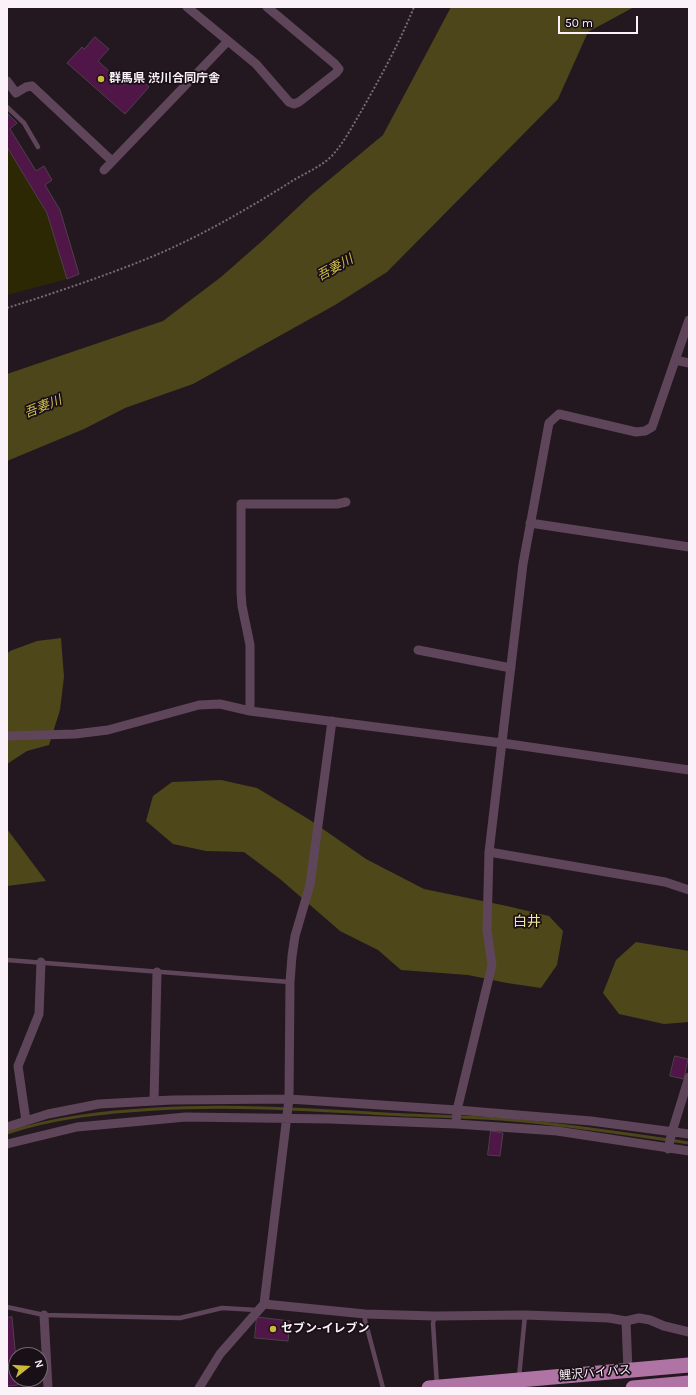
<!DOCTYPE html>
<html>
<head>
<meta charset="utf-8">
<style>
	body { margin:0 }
	#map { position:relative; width:696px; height:1395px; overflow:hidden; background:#231820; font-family:Karla,sans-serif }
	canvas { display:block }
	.frame { position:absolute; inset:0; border:8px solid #faf2f8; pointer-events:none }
	.north { position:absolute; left:8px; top:1347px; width:40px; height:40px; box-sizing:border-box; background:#190f17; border:1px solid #736a71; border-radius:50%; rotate:73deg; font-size:11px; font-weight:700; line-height:16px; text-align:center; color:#faf2f8 }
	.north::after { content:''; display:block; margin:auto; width:14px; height:18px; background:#cbba39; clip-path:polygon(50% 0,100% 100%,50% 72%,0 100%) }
	.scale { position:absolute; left:558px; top:16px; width:80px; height:18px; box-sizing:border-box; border:2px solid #faf2f8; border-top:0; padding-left:5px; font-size:12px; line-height:14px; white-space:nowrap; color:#faf2f8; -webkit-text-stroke:3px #190f17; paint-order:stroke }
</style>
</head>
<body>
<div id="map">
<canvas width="696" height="1395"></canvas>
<div class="frame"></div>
<div class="north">N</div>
<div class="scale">50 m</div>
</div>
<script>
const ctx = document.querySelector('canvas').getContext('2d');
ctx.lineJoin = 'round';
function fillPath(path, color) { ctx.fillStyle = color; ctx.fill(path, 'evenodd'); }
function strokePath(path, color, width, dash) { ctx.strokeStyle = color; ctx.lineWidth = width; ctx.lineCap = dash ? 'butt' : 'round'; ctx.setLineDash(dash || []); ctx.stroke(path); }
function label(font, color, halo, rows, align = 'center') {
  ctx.font = font + ' Karla,"Noto Sans JP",sans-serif'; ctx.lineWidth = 3.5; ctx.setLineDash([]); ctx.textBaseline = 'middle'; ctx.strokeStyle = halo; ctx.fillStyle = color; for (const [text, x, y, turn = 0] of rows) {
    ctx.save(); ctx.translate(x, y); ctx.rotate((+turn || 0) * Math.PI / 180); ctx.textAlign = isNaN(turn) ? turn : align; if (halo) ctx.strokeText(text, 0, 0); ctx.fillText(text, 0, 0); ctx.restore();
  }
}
fillPath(new Path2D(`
	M7,147L47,213L67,279L7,295Z`), '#2d2804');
fillPath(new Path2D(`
	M61,638L64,677L60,710L49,745L27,751L7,764V654L10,651L37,641Z
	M221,780L257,788L310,820L366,859L424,889L507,906L549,916L563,931L557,965L541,988L507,983L468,975L401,970L378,950L340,931L280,879L244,852L206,851L173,844L146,821L153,796L172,782Z
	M7,829L46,881L7,886Z
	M636,942L689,951V1022L664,1024L619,1014L603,993L616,960Z`), '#4d471a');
fillPath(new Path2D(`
	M451,7H634L588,32L558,99L387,272L335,305L193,384L125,408L84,429L7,461V374L163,321L221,277L262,241L312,194L383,135Z`), '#4d461a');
strokePath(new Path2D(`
	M7,1133C55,1117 106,1112 156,1109C227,1105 299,1109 370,1113C414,1116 457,1116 501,1119C564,1124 627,1134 689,1143`), '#4d461a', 3);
const building = new Path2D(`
	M95,37L109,49L98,61L124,85L134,73L149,87L125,114L67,63L82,47L84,49Z
	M7,113L17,123L10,129L36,171L44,166L52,180L45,185L60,210L79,274L67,279L47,213L7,147Z
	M675,1056L688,1059L684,1079L670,1076Z
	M491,1131L503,1133L500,1156L488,1155Z
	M12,1317L16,1360V1379H18V1385L7,1386V1318Z
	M257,1317L290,1321L288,1341L255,1338Z`);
fillPath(building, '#501647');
strokePath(building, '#4d404a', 1);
strokePath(new Path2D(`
	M7,308C51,294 96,279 139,262C192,241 241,213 289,183C304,173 325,166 336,151C345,140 352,127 359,115C379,80 399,44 414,7`), '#766c73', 2, [2, 2]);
strokePath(new Path2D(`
	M7,107L24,123L38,147
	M7,960L290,982
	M7,1307L44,1315L180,1318L222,1308L257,1310
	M365,1314V1320L383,1388
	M435,1316L433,1323L437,1386
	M519,1377L525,1315`), '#5f4559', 4.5);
strokePath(new Path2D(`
	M187,7L256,64L289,102L294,104L299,102L336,73L339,69L335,64L267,7
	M7,81L16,93L26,87L32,86L112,161
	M104,170L227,42
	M675,360L689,363
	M530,523L689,547
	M418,650L511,668
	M250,711V645L242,606L241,592V504H337L346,502
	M7,736L75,734L108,730L199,705L220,704L250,711L502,743L689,770
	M489,852L665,882L689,890
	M154,1101L157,972
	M26,1121L18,1066L39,1014L41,962
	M456,1124L457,1110L492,965L487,930L489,852L523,564L549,423L559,414L636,432L645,431L652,427L689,320
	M7,1127L48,1114L99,1104L172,1100L289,1099L457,1110L591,1121L689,1134
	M7,1144L77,1127L186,1117L330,1119L456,1124L557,1131L689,1151
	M668,1149L672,1132L689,1077
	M264,1304L365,1314L435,1316L525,1315L609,1318L626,1321L639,1318L650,1320L664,1326L689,1332
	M44,1315L48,1388
	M626,1321L628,1371
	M199,1388L220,1354L264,1304L289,1099L290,982L292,956L295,936L310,885L332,721`), '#5f4559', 9);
strokePath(new Path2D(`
	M429,1388L689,1365
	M633,1388L689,1383`), '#b074a4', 15);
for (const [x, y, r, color] of [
	[101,79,4,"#cbba39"],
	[273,1329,4,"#cbba39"]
]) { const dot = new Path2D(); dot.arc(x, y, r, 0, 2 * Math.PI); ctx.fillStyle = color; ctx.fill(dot); strokePath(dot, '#190f17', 1.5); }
label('bold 12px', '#faf2f8', '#190f17', [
	["群馬県 渋川合同庁舎",109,79],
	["セブン-イレブン",281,1329]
], 'left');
label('12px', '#faf2f8', '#190f17', [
	["鯉沢バイパス",595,1373,-5]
]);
label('italic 13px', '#d1c14d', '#190f17', [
	["吾妻川",335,268,-29],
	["吾妻川",43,407,-22]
]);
label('14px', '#f2e798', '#190f17', [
	["白井",527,922]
]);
</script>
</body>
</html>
